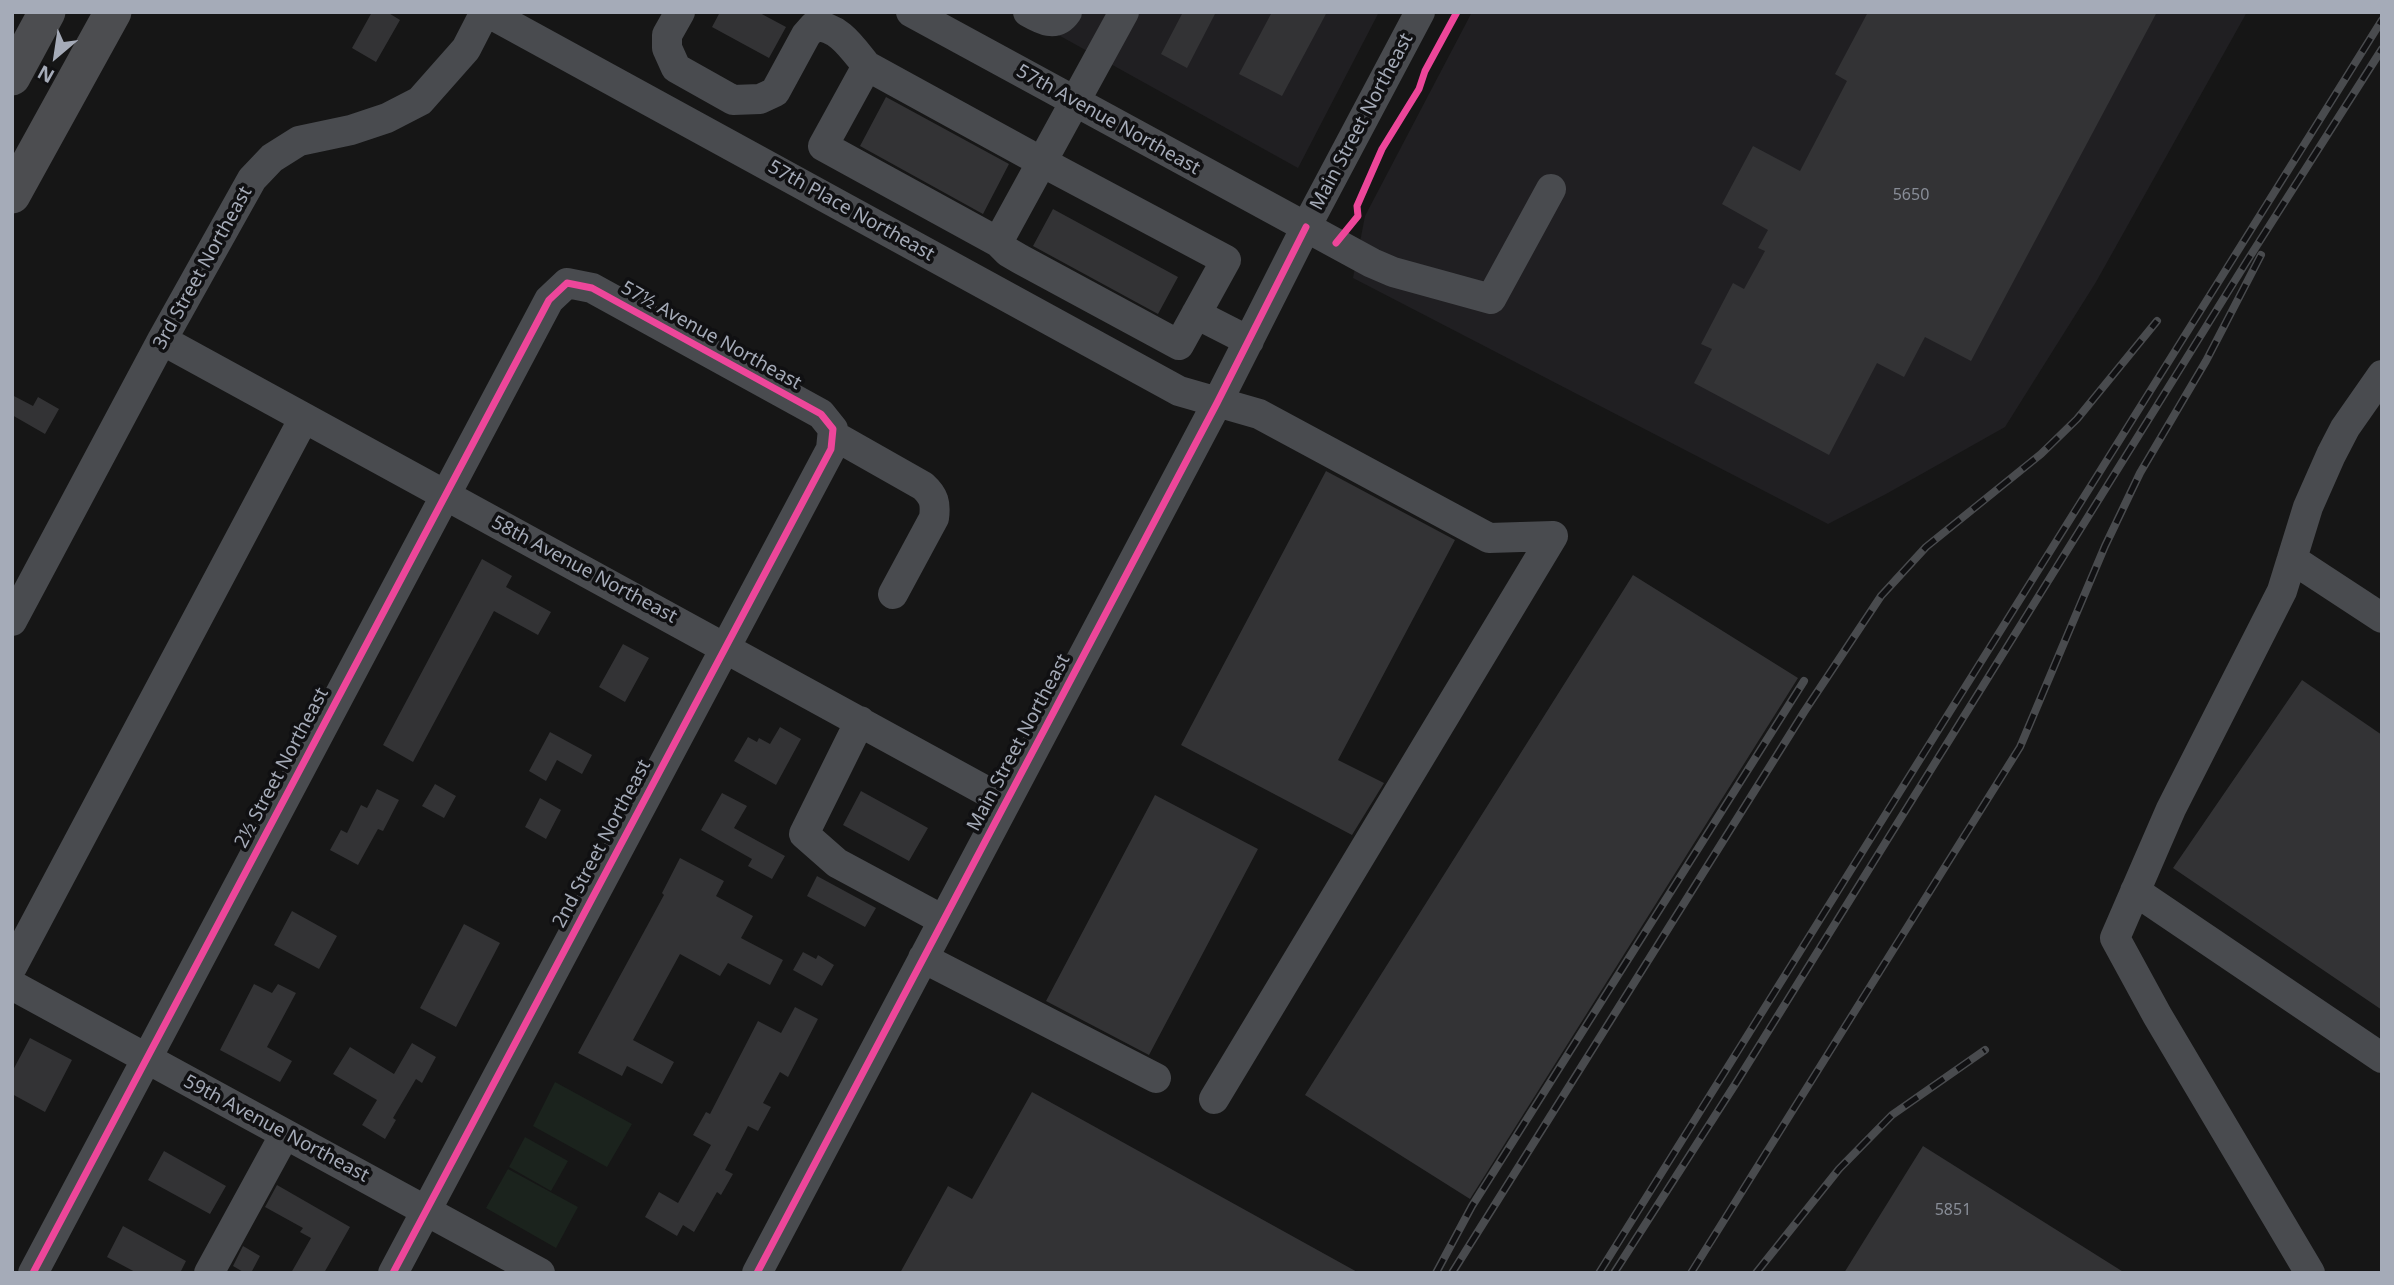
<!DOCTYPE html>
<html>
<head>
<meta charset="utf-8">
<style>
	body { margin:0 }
	#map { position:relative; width:2394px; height:1285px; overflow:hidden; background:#161616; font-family:"Noto Sans",sans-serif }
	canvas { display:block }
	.frame { position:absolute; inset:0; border:14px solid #a5abb8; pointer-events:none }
	.north { position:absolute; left:21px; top:21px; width:70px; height:70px; -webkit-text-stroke:5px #101012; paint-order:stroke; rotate:209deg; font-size:19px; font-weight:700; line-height:28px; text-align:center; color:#a5abb8 }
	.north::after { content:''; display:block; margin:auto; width:24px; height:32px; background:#a5abb8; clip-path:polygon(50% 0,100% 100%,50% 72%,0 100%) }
</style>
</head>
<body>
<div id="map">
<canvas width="2394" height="1285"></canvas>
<div class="frame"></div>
<div class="north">N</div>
</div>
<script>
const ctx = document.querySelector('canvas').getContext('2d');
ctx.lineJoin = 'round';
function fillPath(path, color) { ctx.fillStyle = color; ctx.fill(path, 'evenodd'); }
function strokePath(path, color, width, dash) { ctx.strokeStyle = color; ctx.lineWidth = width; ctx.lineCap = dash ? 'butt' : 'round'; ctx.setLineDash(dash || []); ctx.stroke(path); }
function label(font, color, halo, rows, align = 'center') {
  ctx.font = font + ' "Noto Sans",sans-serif'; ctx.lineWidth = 7; ctx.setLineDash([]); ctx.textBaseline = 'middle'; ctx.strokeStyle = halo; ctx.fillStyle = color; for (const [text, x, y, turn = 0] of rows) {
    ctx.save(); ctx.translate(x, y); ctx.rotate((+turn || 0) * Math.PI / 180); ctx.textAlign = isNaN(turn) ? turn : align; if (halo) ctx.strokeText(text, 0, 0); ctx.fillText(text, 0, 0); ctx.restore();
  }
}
fillPath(new Path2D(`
	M1017,12H1379L1298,168Z
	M1472,12H2247L2096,282L2005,427L1886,494L1828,524L1353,278L1365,216Z`), '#201f22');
fillPath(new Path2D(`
	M555,1082L632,1124L607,1167L533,1126Z
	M525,1137L568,1161L551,1191L509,1167Z
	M508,1169L578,1207L556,1248L486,1208Z`), '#1b231d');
fillPath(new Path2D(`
	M372,12H387L400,20L376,62L352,48Z
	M720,12H758L786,27L769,58L712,27Z
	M1183,12H1216L1187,68L1161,54Z
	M1272,12H1327L1282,96L1239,74Z
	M1868,12H2157L1971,361L1925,337L1904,377L1877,363L1829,455L1694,383L1712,349L1701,344L1733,283L1744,289L1765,251L1758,248L1768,230L1722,204L1753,146L1800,171L1847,81L1835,74Z
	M886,97L1009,164L983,214L860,146Z
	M1053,209L1178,277L1158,314L1033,246Z
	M12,395L33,406L38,397L59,409L45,434L12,415Z
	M1326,471L1455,540L1338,760L1384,783L1352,835L1181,745Z
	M482,559L512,576L506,587L551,612L538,635L494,611L413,762L383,745Z
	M1633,575L1798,678L1470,1199L1305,1095Z
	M623,644L649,658L625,702L599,687Z
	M2302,680L2382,735V1010L2173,868Z
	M780,727L801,739L776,785L734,761L748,737L757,742L759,738L770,744Z
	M550,732L592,755L582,774L557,760L546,781L529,771Z
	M435,784L456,796L444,818L422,806Z
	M377,789L399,800L383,831L378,829L358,865L330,850L341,830L347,833L361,805L367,808Z
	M861,791L928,828L909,861L843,825Z
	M722,793L747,806L734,828L785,856L772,879L748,866L752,859L701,830Z
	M1155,795L1258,849L1149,1055L1046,1001Z
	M540,798L561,810L546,839L525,827Z
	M680,858L724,881L716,896L753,916L741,938L783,960L770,985L728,963L720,976L680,954L633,1040L674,1062L662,1084L627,1066L622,1076L578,1053L664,895L662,893Z
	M817,876L876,908L865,927L807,896Z
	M292,911L337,936L319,969L274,945Z
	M464,924L500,943L456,1027L420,1008Z
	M803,952L816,959L818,955L834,965L822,986L793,970Z
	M254,984L272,993L278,984L296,993L267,1047L292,1061L280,1082L220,1050Z
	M795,1007L818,1019L788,1077L780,1072L763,1103L771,1107L758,1131L748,1126L725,1170L733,1174L721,1195L717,1192L694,1232L683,1225L677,1236L645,1217L659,1192L678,1203L711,1145L693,1135L706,1112L710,1114L758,1021L781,1033Z
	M30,1038L72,1060L45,1112L12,1094V1072Z
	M412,1043L436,1057L422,1083L416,1079L393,1118L396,1120L385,1139L362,1125L377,1100L333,1074L350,1047L394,1074Z
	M1032,1092L1359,1273H900L948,1186L972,1199Z
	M1923,1146L2125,1273H1844Z
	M164,1151L226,1186L210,1214L148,1180Z
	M277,1185L350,1227L324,1273H291L311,1238L300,1232L303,1228L265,1207Z
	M123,1226L186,1261L180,1273H137L107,1257Z
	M243,1246L260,1256L251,1273H245L233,1266Z`), '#333335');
strokePath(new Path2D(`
	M487,12L1179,391L1259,414L1489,538L1553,536
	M680,12L667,35V48L676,68L733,100L760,99L775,92L806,35L814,26C838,25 853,49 867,66
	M911,12L1372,263L1393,272L1491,299L1551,189
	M1028,12C1042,20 1056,28 1067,12
	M867,66L1042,162L1226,260L1179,345L1020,259L1008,252L998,242L823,146Z
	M998,242L1124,12
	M1196,314L1249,341
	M162,340L1006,802
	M833,435L923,486C934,496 936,503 934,518L893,594
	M2292,559L2382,618
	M12,621L162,340L252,179L272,158L299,141L351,130L387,118L420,101L466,49L485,12
	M860,721L804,834L837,863L943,920
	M2135,891L2382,1058
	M923,958L1156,1078
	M12,967L304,418
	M12,985L540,1273
	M1214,1099L1553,536
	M33,1273L549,300L567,283L592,288L821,414L833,429L831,449L393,1273
	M209,1273L285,1134
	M757,1273L1217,403L1306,227L1420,12
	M2310,1273L2157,1015L2115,938L2171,809L2282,591L2308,507L2331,455L2345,428L2382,375`), '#494b4f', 30);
strokePath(new Path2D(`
	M12,77L47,12
	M12,195L113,12`), '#4c4d50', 37);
const rail = new Path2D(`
	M1436,1273L1472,1206L1804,681
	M1452,1273L1804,712L1881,596L1926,547L2041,454L2077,419L2157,321
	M1599,1273L2382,20
	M1614,1273L1736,1083L2247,261L2382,49
	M1691,1273L2020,747L2105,546L2140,473L2206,361L2261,255
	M1756,1273L1839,1169L1892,1115L1985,1050`);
strokePath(rail, '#494b4e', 8);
strokePath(rail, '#101012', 5, [16]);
strokePath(new Path2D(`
	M1336,243L1358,216L1357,206L1382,149L1419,89L1425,71L1457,12
	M33,1273L549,300L567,283L592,288L821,414L833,429L831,449L393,1273
	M757,1273L1217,403L1306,227`), '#ed469a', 7);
label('16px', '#888d97', null, [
	["5650",1911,195],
	["5851",1953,1210]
]);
label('19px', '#a5abb8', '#101012', [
	["57th Avenue Northeast",1108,120,29],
	["Main Street Northeast",1362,122,-62],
	["57th Place Northeast",851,211,29],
	["3rd Street Northeast",203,268,-61],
	["57½ Avenue Northeast",711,336,29],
	["58th Avenue Northeast",584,570,28],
	["Main Street Northeast",1019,743,-62],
	["2½ Street Northeast",282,768,-62],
	["2nd Street Northeast",602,844,-62],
	["59th Avenue Northeast",276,1129,28]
]);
</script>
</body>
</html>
